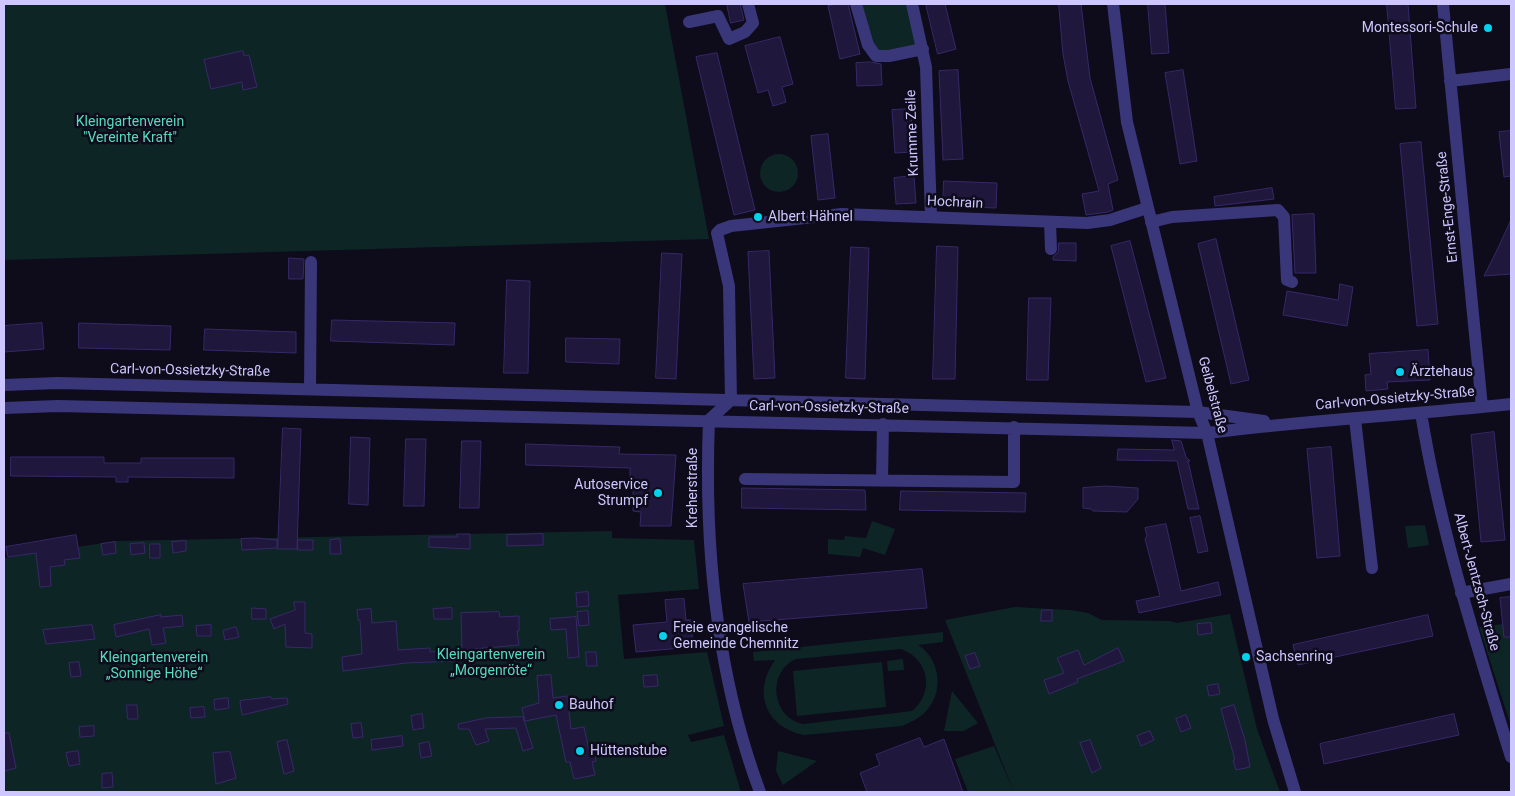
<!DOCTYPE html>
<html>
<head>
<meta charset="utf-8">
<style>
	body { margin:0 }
	#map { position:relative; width:1515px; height:796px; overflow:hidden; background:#0e0b1b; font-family:Roboto,sans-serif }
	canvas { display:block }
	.frame { position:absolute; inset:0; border:5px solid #cdc6ff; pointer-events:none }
</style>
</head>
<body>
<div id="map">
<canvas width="1515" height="796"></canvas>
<div class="frame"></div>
</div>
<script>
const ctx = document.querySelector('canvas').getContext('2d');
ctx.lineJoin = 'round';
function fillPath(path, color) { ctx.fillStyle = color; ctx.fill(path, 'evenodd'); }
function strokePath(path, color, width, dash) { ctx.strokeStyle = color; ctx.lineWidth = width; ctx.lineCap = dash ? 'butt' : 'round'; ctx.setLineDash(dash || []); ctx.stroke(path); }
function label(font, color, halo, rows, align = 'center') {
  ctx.font = font + ' Roboto,sans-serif'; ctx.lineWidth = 5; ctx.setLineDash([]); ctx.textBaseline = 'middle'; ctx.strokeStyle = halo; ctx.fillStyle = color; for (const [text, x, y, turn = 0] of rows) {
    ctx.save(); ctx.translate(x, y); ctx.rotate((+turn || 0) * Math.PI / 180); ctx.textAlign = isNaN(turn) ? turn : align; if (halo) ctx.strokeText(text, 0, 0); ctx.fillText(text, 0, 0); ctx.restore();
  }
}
fillPath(new Path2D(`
	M4,4H665L709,239L4,260Z
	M859,4H909L918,45L877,54Z
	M760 173a19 19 0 1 1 38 0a19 19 0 1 1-38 0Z
	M872,521L895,529L885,555L863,548L860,557L828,554V539L844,540L845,536L866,538Z
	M1425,525L1429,545L1408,548L1405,526Z
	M612,531V538L694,540L699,589L618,595L624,659L707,652L724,726L688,735L691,742L724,735L741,792H4V558L116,541Z
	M1015,607L1070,610L1088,613L1102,620L1170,621L1177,623L1230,614L1257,729L1280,792H1014L945,620Z
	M1511,623V726L1479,627Z
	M943,632V642L918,645C938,657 944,687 930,706C923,717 913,721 902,726L804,735C765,727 752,692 775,660L754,661L753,652ZM901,649C929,659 935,692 912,711L804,724C772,719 766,672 796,659Z
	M903,659L904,670L888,671L887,661Z
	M882,662L886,707L797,716L793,671Z
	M952,691L978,723L964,731H944Z
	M994,746L1014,792H968L955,759Z
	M778,751L817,761L783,785L776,771Z`), '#0e2525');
const building = new Path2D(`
	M727,4H740L744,20L731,23Z
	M839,4H848L860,54L840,59L828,6Z
	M926,4H945L956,49L938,54Z
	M1059,4H1081L1090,78L1118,180L1108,184L1113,210L1108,212L1086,215L1082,194L1099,191L1068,81L1063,54Z
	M1148,4H1165L1169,53L1152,54Z
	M1387,4H1408L1416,108L1396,109Z
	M780,37L793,84L782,87L786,102L773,106L768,90L758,93L745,46Z
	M243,51L244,56L249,55L257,87L243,90L242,82L211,89L204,60Z
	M717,53L755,210L734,215L696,57Z
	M871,62L881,64L882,85L857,86L856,63Z
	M958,70L963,159L943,160L939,71Z
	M1183,70L1197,161L1180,164L1165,73Z
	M911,109L913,152L895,153L892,110Z
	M1511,131V176L1504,177L1499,132Z
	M828,134L835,198L818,200L811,136Z
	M1421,142L1438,324L1417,326L1400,144Z
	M914,176L916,203L896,204L894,178Z
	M944,181L997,183L996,208L943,206Z
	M1272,188L1274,199L1215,206L1214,197Z
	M1314,214L1316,273H1295L1292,215Z
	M1511,220V274L1484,276L1498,248Z
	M1216,239L1249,380L1231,384L1198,244Z
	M1130,241L1166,378L1146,382L1111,246Z
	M1059,243H1076V261L1053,260V257L1058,252Z
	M937,246L958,247L955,379H933Z
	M851,247L869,248L865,379L846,378Z
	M769,251L775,378L754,379L748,252Z
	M662,253L682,254L676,379L656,378Z
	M289,258L304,259L303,279H289Z
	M507,280L530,281L528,373H504Z
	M1340,284L1353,287L1347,326L1283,315L1287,291L1338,300Z
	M1029,298H1051L1048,380H1027Z
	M332,320L455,323L454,345L331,341Z
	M42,323L44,349L4,352V326Z
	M79,323L171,326L170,350L79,348Z
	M205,329L296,332V353L204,350Z
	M566,338L620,339L619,364L566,362Z
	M1428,350L1430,380L1387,382L1388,389L1366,391L1365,375L1371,374L1369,354Z
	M283,428L301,429L297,549H278Z
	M1494,432L1505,540L1481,542L1471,435Z
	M351,437L370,438L368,505L349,504Z
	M406,439H426L424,506H404Z
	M1172,440L1181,441L1186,457L1190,461H1188L1199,509H1188L1177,461L1117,460L1118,449L1174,450Z
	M462,441H481L479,508H460Z
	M526,444L620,447L619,454L676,455L671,526H640L641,512L633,511V489H630V468L526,465Z
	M1331,447L1340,556L1317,558L1307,449Z
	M11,457H104V463H141V458H234V478L128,477V482H116V477L11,476Z
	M1106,486L1138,488V499L1127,512L1093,511L1091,509L1083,508V488Z
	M742,488L865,490L866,510L742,508Z
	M901,491L1026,493L1025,512L900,510Z
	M1200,516L1208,551L1198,553L1190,518Z
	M1166,524L1181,591L1218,582L1221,595L1139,613L1136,601L1160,596L1145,539L1147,536L1145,528Z
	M457,534H470V549L429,547V537H457Z
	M543,534V545L507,546V535Z
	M76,535L80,558L64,560L65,565L50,567L51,586L40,587L36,553L8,557L6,547Z
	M256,538L277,540V548L242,550L241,539Z
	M340,539L341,554H330V540Z
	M298,540H313V550H298Z
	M186,541V551L173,553L172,542Z
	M115,542L116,553L103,555L101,544Z
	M144,543L145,553L131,555L130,544Z
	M150,544H160V558H150Z
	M922,569L927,608L749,622L743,584Z
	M588,592L589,606L577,607L576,593Z
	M1511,597V637H1504L1500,598Z
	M684,599L686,620H691L693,647L636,652L633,625L667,622L665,600Z
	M294,602H305V633L312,634V648L286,647L285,624L274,629L270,619L295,610Z
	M252,608L266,609V619H252Z
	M452,608V619H434L433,609Z
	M371,609L372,623L396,621L398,650L430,648V652L455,650L456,661L406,663L343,671L342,657L362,654L360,620H358L357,610Z
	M1042,610H1052V621H1041Z
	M588,611L589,625L579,626L577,612Z
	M499,612L500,617L519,616V631H517L519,645L462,650L461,613Z
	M161,615V617L182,615L183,626L163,628L166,643L152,645L149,629L116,637L114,625Z
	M1428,615L1433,636L1298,665L1293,645Z
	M576,617L579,657L568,658L566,629L551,630L550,619Z
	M1211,623L1212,633L1198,635L1197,624Z
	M92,625L95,639L46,644L43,630Z
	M211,625V636H197L196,626Z
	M236,627L239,637L225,640L223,631Z
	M1118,648L1124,661L1077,679L1078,682L1049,694L1044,680L1064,673L1057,658L1078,650L1084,665Z
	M586,652H596L597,666H587Z
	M975,653L980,666L970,669L965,656Z
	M79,662L81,676L71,677L69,663Z
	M551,675L553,698L567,696L571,729L584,727L589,751L594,750L596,761L592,762L595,775L574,779L570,762H566L556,715L525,721L522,708L539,703L537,676Z
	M657,675L658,686L644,687L643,676Z
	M1218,684L1220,694L1209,696L1207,686Z
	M271,697L272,699L287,698L288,704L242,715L240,701Z
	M228,698L229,708L215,710L214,700Z
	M127,705H137L138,719H128Z
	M1234,705L1245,740L1250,767L1236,770L1233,760H1235L1221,709Z
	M204,707L205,717L191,718L190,708Z
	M422,714L424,728L413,730L411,716Z
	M1454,714L1459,735L1324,764L1320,744Z
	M1186,715L1191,728L1181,732L1176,719Z
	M523,717L533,748L523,751L516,728L485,729L489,741L476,745L469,729H459L458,724L486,718Z
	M361,723L363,737L353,738L351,724Z
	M94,726V736L80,737L79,727Z
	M1150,731L1154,740L1141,746L1137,736Z
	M4,733H9L16,768L4,771Z
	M402,736L403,746L372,750L371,740Z
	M920,738L924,747L944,739L963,792H867L860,773L880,765L876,755Z
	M287,740L294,771L284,774L277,742Z
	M1090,740L1101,768L1092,773L1080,743Z
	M429,742L432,756L421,758L419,744Z
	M78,751L80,764L69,766L66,753Z
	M230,752L236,778L216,784L213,753Z
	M112,773L113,787L102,788V774Z`);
fillPath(building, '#1f173c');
strokePath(building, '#372968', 1);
strokePath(new Path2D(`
	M856,4L868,45L876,56H889L923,49
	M912,4L926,67L931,217
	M1113,4L1127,122L1198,412L1207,433L1273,719L1295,792
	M1443,4L1482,407
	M689,22L718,16L729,39L745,32L753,23L748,4
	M1450,81L1511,74
	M1050,222L1051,249
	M1151,222L1172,217L1278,210L1284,217L1287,280L1292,282
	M4,385L58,383L1198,412L1264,421
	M310,389L311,262
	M4,408L58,406L1207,433C1308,420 1410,415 1511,404
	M1421,413C1440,530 1476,643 1511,757
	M1355,419L1372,568
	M745,479L1014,482V427
	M882,481L883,424
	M1461,593L1511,584
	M760,792C716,674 704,545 709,420L731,400L729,286L717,233L720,230L731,226L842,214L1087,223L1110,220L1147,208`), '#3a367a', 12);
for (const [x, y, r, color] of [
	[1488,28,5,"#02d2ee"],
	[758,217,5,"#02d2ee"],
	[1400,372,5,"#02d2ee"],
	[658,493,5,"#02d2ee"],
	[663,636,5,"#02d2ee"],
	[1246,657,5,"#02d2ee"],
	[559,705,5,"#02d2ee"],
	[580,751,5,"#02d2ee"]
]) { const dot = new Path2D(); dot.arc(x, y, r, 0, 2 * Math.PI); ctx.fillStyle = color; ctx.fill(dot); strokePath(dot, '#0e0b1b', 2); }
label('14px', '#cdc6ff', '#0e0b1b', [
	["Montessori-Schule",1478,28,"right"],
	["Albert Hähnel",768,217],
	["Ärztehaus",1410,372],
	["Autoservice",648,485,"right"],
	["Strumpf",648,501,"right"],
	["Freie evangelische",673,628],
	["Gemeinde Chemnitz",673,644],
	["Sachsenring",1256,657],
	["Bauhof",569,705],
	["Hüttenstube",590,751]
], 'left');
label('14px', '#54dcbd', '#0e0b1b', [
	["Kleingartenverein",130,122],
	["\"Vereinte Kraft\"",130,138],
	["Kleingartenverein",491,655],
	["„Morgenröte“",491,671],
	["Kleingartenverein",154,658],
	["„Sonnige Höhe“",154,674]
]);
label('14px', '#cdc6ff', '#0e0b1b', [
	["Krumme Zeile",913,133,-92],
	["Hochrain",955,203,3],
	["Ernst-Enge-Straße",1448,207,-96],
	["Carl-von-Ossietzky-Straße",190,371,1],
	["Geibelstraße",1212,395,75],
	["Carl-von-Ossietzky-Straße",1395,399,-5],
	["Carl-von-Ossietzky-Straße",829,408,1],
	["Kreherstraße",693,488,-90],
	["Albert-Jentzsch-Straße",1476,582,75]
]);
</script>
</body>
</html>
